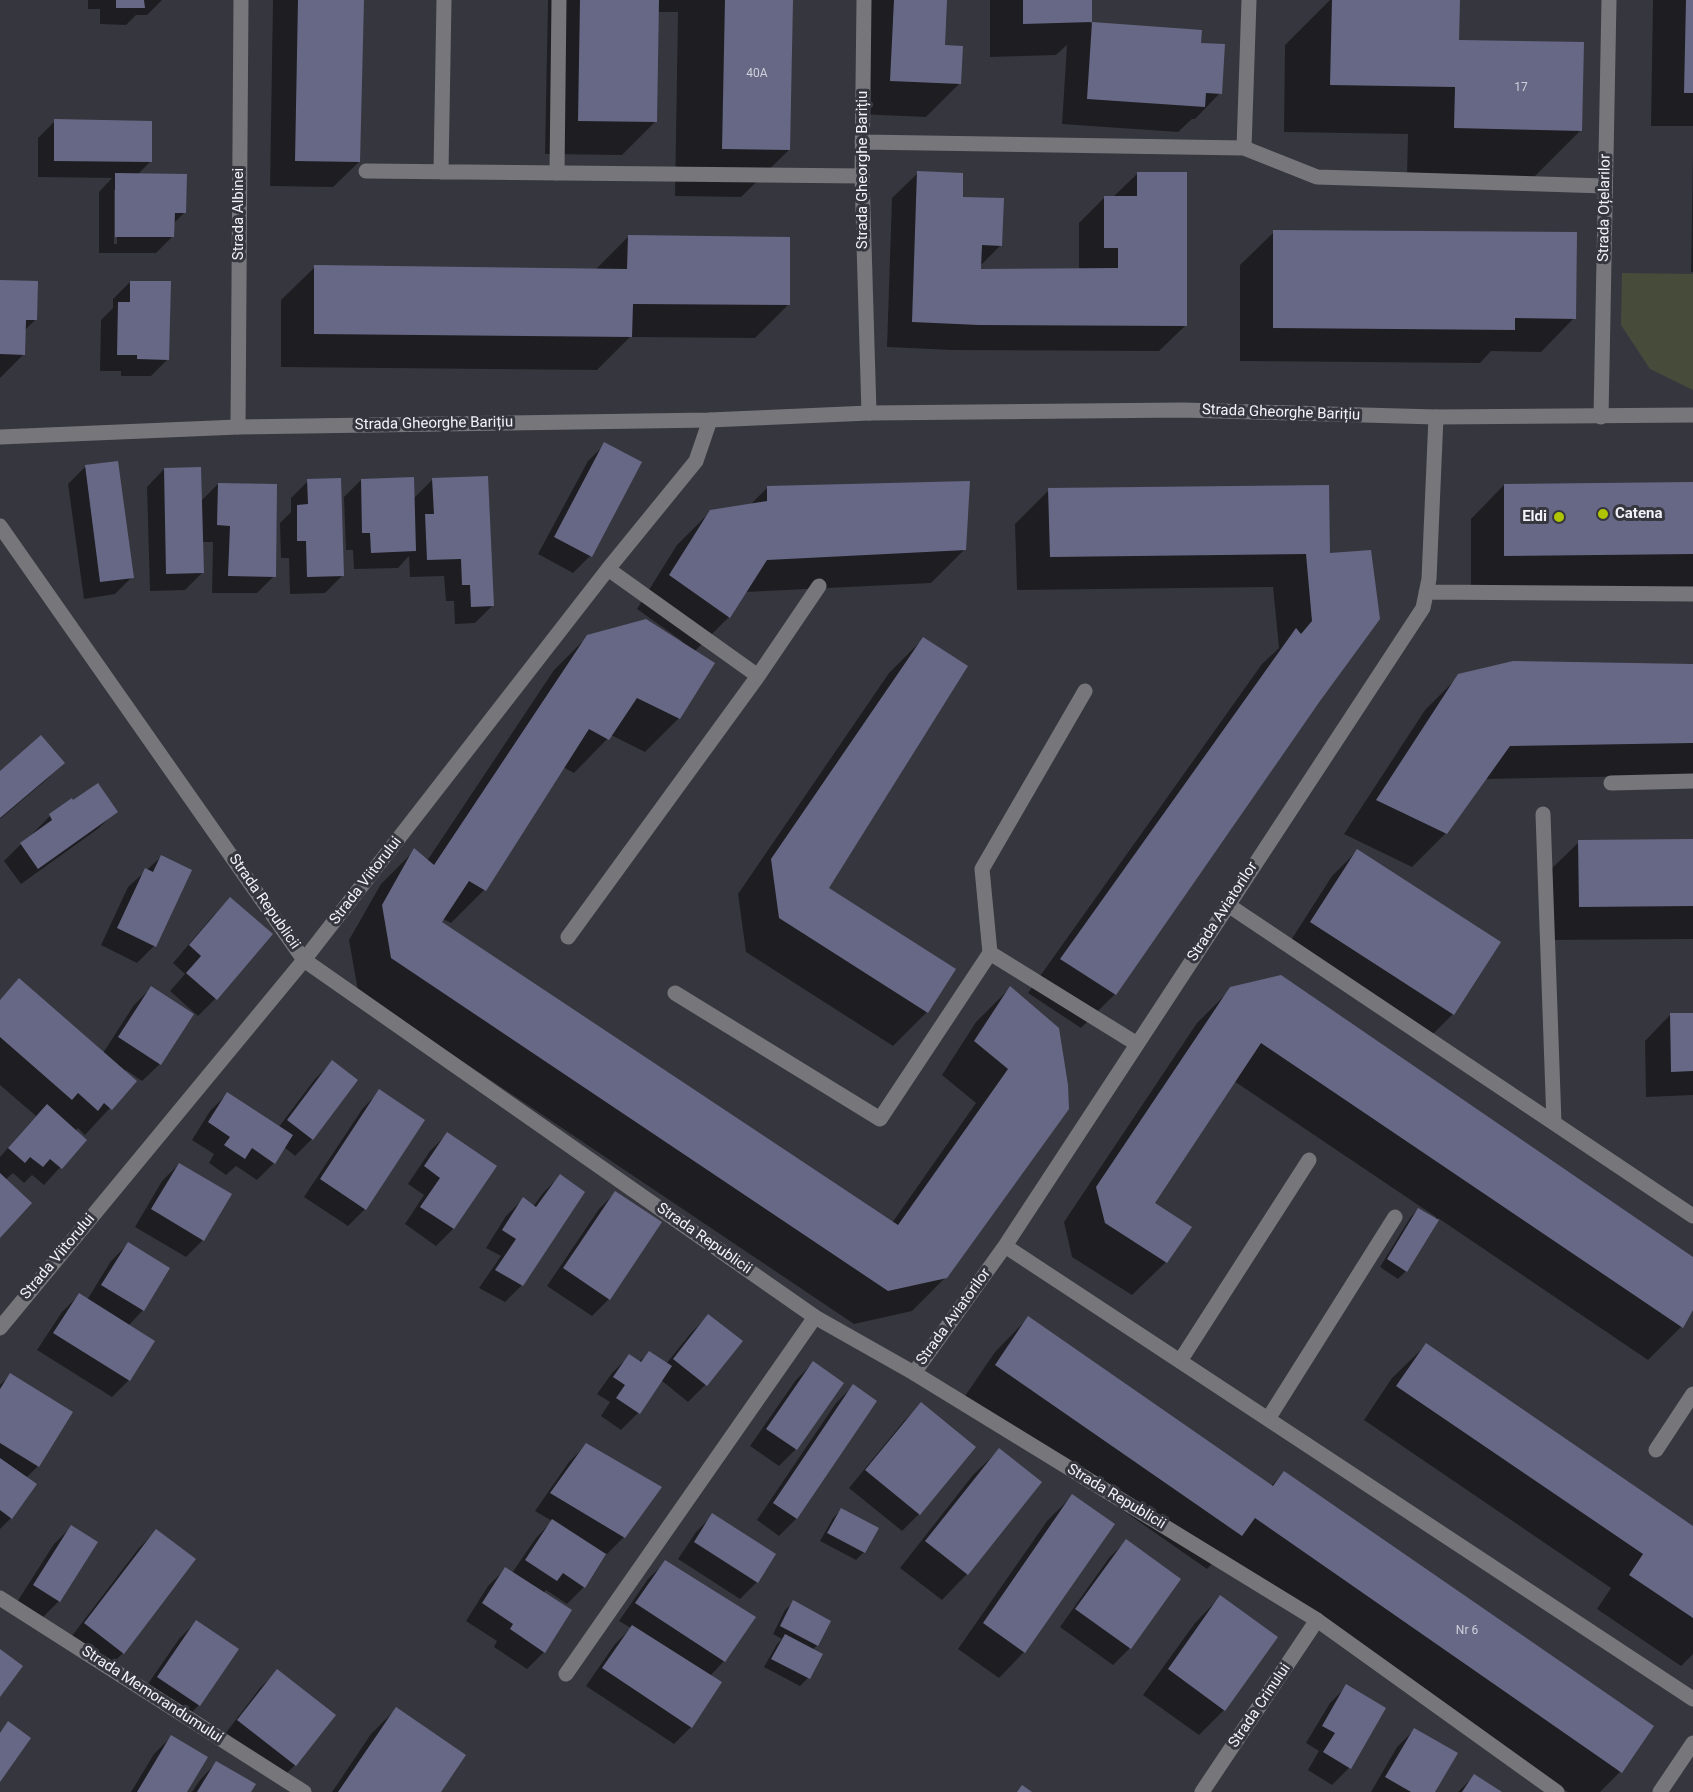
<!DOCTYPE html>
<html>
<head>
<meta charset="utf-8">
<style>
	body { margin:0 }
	canvas { display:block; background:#36363f }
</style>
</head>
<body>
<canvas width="1693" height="1792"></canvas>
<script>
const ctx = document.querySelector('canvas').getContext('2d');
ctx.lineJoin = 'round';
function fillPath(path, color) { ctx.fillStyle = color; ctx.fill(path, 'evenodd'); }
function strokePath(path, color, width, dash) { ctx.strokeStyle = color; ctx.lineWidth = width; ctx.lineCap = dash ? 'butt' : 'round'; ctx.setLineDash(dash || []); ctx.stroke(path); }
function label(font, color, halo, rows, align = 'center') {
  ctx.font = font + ' Roboto,sans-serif'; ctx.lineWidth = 6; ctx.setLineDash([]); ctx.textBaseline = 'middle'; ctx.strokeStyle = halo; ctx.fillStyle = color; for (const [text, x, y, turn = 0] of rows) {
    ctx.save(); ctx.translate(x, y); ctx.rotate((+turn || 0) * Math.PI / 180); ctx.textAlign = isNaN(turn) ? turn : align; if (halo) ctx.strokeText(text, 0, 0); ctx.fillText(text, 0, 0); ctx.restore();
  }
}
fillPath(new Path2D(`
	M1622,273L1693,274V390L1650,369L1621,325Z`), '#474b39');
fillPath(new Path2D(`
	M88,0H162L147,15H136L126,25L100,24V9H88Z
	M273,0H362L359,162L333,187L270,186Z
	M548,0H792L789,150L741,197L675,196L678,12H657L655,122L622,155L545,154Z
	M863,0H945L943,46L960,83L926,117L857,114Z
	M990,0H1090V23L1201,31L1200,44L1220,93L1195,119H1192L1178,132L1062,124L1067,45L1056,55L990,57Z
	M1330,0H1458L1457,42L1581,130L1533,178L1407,175L1408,134L1284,132L1285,45Z
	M1653,0H1693V126H1651Z
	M55,121L150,162L137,175L185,212L173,224V236L156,253H99V192L112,178L38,177V138ZM114,190H117V244H114Z
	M1693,153V272H1691Z
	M918,173L961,198L1001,245L980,266V271L1079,270V223L1105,197H1113L1138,173L1185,326L1159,351L952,350L887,347L892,198Z
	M1274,232L1574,318L1541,352L1491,351L1480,363L1240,361V265Z
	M628,237L789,304L755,338L630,337L597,370L281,367V300L315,267L595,270Z
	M0,281L35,320L24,331L23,355L0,378Z
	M130,282L168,359L151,376H121V371H100L101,320L113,308V299Z
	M605,444L640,462L590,556L573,573L538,554L588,461Z
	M85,467L132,577L115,594L84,599L68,484Z
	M164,469L200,502L218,484L274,576L257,593H212L213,542H201L202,573L185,590L150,591L147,487Z
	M433,479L492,606L475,623L455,624L454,601H446L444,576L410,577L409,556L398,568L354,569L353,550H346L344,497L361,480L413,499Z
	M308,481L342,576L325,593L290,594L289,558H281L280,523L291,512V498Z
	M1693,484V587L1471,589V519L1504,485Z
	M1328,486L1319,701L1115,994L1081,1028L1028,993L1262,664L1279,648L1273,587L1017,590L1015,524L1049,490Z
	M768,487L965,549L931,583L745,592L729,617L694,652L712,663L679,718L645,752L611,735L574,773L563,767L484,890L451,923L443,919L440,922L892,1223L976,1103L942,1075L976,1022L1010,988L1058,1028L946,1277L912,1311L854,1324L358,991L349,940L381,884L415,850L427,861L554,670L588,636L681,643L682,641L637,609L677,545L711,511L750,505Z
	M923,639L827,888L927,1012L893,1046L746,952L738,894L889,673Z
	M1693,666V775L1485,779L1446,833L1412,867L1344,834L1425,710L1459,676Z
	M63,763L46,780L0,819V773Z
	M116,811L99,828L21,884L4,861L21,844L34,835L33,833L50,816Z
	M1693,841V939L1546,940L1545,875L1579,842Z
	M1357,851L1499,943L1453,1014L1427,1040L1286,948L1332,876Z
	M161,857L154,946L137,963L101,945L128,887Z
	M230,899L215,999L198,1016L170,991L185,974L173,963L213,916Z
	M19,980L103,1053L134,1005L151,988L192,1015L160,1064L142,1081L126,1070L125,1072L135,1081L85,1135L78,1128L75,1131L85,1140L44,1185L32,1175L24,1183L13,1173L5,1180L0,1236V1157L36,1116L0,1085V1000Z
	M1231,989L1693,1259V1307L1681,1327L1648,1360L1438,1218L1406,1271L1398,1279L1380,1267L1410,1218L1418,1209L1435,1219L1436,1217L1234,1081L1153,1203L1166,1262L1132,1295L1072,1257L1064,1222L1197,1023Z
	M1693,1014V1095L1646,1097L1645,1041L1670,1015Z
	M332,1062L312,1139L295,1156L284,1147L274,1163L257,1180L236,1166L226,1175L209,1163L214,1154L192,1140L210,1111L227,1094L278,1128L315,1079Z
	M380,1091L365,1209L348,1226L304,1197L363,1108Z
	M447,1134L494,1166L453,1229L436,1246L405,1224L424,1195L408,1184L430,1151Z
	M179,1164L230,1195L203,1240L186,1257L135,1227L162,1181Z
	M560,1176L522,1285L505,1302L479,1288L501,1256L486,1248L506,1216L523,1199L533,1207L543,1193Z
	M616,1192L609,1299L592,1316L547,1286L599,1209Z
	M128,1244L168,1269L143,1310L128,1326L153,1342L129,1380L112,1397L37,1350L62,1312L79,1295L87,1300L111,1261Z
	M708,1316L741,1341L705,1385L688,1402L661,1380L638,1413L621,1430L601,1416L610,1402L597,1394L612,1373L629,1356L639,1362L649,1353L666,1364L691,1333Z
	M1028,1318L1271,1486L1284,1473L1620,1772L1600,1792H1568L1223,1553L1207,1569L963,1399L995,1352Z
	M1426,1345L1693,1528V1654L1681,1666L1597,1609L1611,1588L1364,1420L1392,1378Z
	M813,1363L796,1449L779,1466L750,1446L796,1380Z
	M10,1375L38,1466L26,1478L11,1518L0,1529V1385Z
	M853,1386L875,1401L796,1519L779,1536L757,1520L836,1403Z
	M921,1404L919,1514L902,1531L849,1488L904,1421Z
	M586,1445L624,1537L607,1554L605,1553L584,1587L567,1604L546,1590L543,1593L544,1652L527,1669L494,1647L497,1641L466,1621L488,1586L505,1569L512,1573L536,1538L552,1521L535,1511L569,1462Z
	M999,1450L967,1574L942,1600L900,1568L973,1475Z
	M1072,1496L1024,1652L999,1678L958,1649L1047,1521Z
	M841,1510L864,1552L856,1560L820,1541L833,1518Z
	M713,1515L757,1582L740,1599L678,1559L696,1532Z
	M71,1527L59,1601L42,1618L17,1602L54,1544Z
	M156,1531L123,1653L106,1670L68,1641L139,1548Z
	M1126,1541L1130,1648L1113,1665L1060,1627L1109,1558Z
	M666,1562L724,1661L710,1676L691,1727L674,1744L586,1686L615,1644L631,1628L619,1621L648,1579Z
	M1220,1597L1224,1710L1199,1735L1143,1695L1195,1623Z
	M794,1602L817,1645L812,1650L808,1678L800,1686L764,1667L777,1644L782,1639L773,1634L785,1610Z
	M196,1622L199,1705L182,1722L141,1694L179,1639Z
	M277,1671L295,1765L278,1782L222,1738L260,1688Z
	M1347,1686L1349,1768L1332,1785L1308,1770L1319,1751L1306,1743L1330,1703Z
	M396,1709L439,1792H332L371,1734Z
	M1414,1730L1434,1792H1371L1397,1747Z
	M171,1737L186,1792H131L154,1754Z
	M217,1762L249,1792H192L200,1780Z
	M1474,1776L1498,1792H1458Z`), '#0007');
fillPath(new Path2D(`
	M116,0H144L145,8H116Z
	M298,0H364L360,162L295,161Z
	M580,0H659L657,122L578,121Z
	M725,0H793L790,150L722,149Z
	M894,0H947L945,45L963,46L961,84L890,81Z
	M1023,0H1092V22L1202,30L1201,43L1225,44L1222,94L1206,93L1205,107L1087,99L1092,22L1023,24Z
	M1332,0H1460L1459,40L1584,42L1582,131L1454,128L1455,87L1330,85Z
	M1686,0H1693V93H1684Z
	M54,119L152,121V162L54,161Z
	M917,171L963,173V197L1004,198L1002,246L982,245L981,269L1118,268V248H1104V196H1137V172H1187V326L979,325L912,322Z
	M115,173L187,174L186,213H175L174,237H115Z
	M1273,230L1577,232L1576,319L1515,318V330L1273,328Z
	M628,235L790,237V305L633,304L632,337L314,334V265L627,269Z
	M0,280L38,281L37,320H26L25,355L0,354Z
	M130,281H171L169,360L137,359V355H117L118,302H130Z
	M604,442L642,462L592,557L554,537Z
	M118,461L134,578L100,582L85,465Z
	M201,467L204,573L166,574L164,468Z
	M488,476L494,606L471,607L470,585H462L461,559L427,560L425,514H434L432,478Z
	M414,477L416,551L371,553L370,533H362L361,479Z
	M341,478L344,576L307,577L306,541H297V505L308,504L307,479Z
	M970,481L966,550L767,560L730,618L669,575L710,510L767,501V486Z
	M1693,482V554L1504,556V484Z
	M218,483L277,484L276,577L228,576L230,526L217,525Z
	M1329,485L1330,553L1371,550L1380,619L1320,701L1116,995L1060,959L1296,628L1301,634L1312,621L1306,554L1050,557L1048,488Z
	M646,619L715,663L680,719L637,698L609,740L589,729L486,891L469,881L442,922L898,1225L1008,1069L974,1041L1010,986L1059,1028L1068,1085L1069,1109L947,1278L888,1291L391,958L382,905L414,848L434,865L587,635Z
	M923,637L968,666L829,888L956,969L928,1013L779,918L771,859Z
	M1513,661L1693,664V743L1510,746L1447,834L1376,800L1458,674Z
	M41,735L65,763L0,818V771Z
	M98,783L118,812L38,869L20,843L52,820L49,814L72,798L73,800Z
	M1693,839V906L1579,907L1578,840Z
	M1357,849L1501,942L1454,1015L1310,922Z
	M161,855L192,870L156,947L117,928L145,868L153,872Z
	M230,897L273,934L217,1000L186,973L201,956L189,945Z
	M1281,975L1693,1257V1310L1683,1328L1261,1043L1155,1203L1192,1227L1167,1263L1105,1223L1096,1187L1230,987Z
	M19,978L137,1081L112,1110L104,1103L98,1111L78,1093L72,1100L0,1037V1000Z
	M151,986L194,1014L161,1065L118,1037Z
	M1670,1013H1693V1071L1671,1072Z
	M332,1060L358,1080L313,1140L287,1120Z
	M379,1089L425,1120L366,1210L320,1179Z
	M227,1092L293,1135L275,1164L252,1148L245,1159L224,1145L230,1137L208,1122Z
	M47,1104L87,1140L62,1169L50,1159L43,1167L30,1157L25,1163L8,1148Z
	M447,1132L497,1166L454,1229L420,1207L440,1178L424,1166Z
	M179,1163L232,1194L204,1241L151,1209Z
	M0,1173L32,1203L0,1238Z
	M560,1174L585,1192L523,1286L495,1270L516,1239L502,1230L523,1197L536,1207Z
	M615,1191L662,1222L610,1300L563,1268Z
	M1418,1208L1439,1220L1407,1272L1387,1259Z
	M128,1242L170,1268L144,1311L101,1285Z
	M79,1293L155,1341L130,1381L53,1333Z
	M708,1314L743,1341L707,1386L673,1359Z
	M1028,1316L1273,1486L1284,1471L1654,1726L1622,1773L1255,1518L1242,1536L995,1365Z
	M1426,1343L1693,1526V1618L1629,1575L1643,1554L1396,1386Z
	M649,1351L672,1366L640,1414L616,1398L625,1385L613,1377L629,1354L641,1362Z
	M813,1361L844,1383L797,1450L766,1429Z
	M10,1373L73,1412L39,1467L0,1443V1389Z
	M853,1384L877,1401L797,1519L773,1503Z
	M921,1402L976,1447L920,1515L865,1470Z
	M586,1443L662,1487L625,1538L550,1493Z
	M999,1448L1042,1482L968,1575L925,1541Z
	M0,1458L37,1484L12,1519L0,1510Z
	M1072,1494L1115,1524L1025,1653L983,1623Z
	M841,1508L879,1528L865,1553L827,1533Z
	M712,1513L776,1554L758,1583L694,1542Z
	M552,1519L606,1554L585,1588L563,1573L557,1581L525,1560Z
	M71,1525L98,1542L60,1602L33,1585Z
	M156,1529L196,1559L124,1654L84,1623Z
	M1126,1539L1181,1579L1131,1649L1075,1609Z
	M665,1560L756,1617L725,1662L635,1603Z
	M505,1567L572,1610L545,1653L510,1629L513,1624L482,1603Z
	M1220,1595L1278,1637L1225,1711L1168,1669Z
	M793,1600L831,1621L818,1646L780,1626Z
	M196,1620L239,1649L200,1706L157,1677Z
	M632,1625L722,1682L692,1728L602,1668Z
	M785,1634L823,1654L810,1679L771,1659Z
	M0,1649L23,1666L0,1697Z
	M277,1669L336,1715L296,1766L237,1720Z
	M1346,1684L1386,1708L1351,1769L1323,1752L1335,1733L1322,1726Z
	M396,1707L466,1755L441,1792H338Z
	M8,1721L31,1738L0,1782V1733Z
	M1414,1728L1458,1753L1435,1792H1411L1385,1777Z
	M171,1735L208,1757L187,1792H137Z
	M216,1761L256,1784L251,1792H197Z
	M1474,1774L1502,1792H1462Z
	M1022,1785L1032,1792H1017Z`), '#676885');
strokePath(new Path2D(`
	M557,173L559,0
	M1611,783L1693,781`), '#76767b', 15);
strokePath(new Path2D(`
	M864,0L862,176L869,413
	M862,142L1244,148L1249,0
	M1244,148L1317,177L1605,186
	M366,171L862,176
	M441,172L444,0
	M1601,417L1609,0
	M238,427L241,0
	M608,569L758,676
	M1426,592L1693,594
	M1543,814L1554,1123
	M1228,905L1693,1216
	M568,937L758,676L819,586
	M990,953L1137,1044
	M675,993L880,1119L990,953L982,869L1085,691
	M1005,1246L1693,1699
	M0,1328L304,960L608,569L696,461L710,420
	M1180,1361L1309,1160
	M914,1373L1005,1246L1423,608L1429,579L1436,417
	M1268,1419L1395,1217
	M1656,1450L1693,1394
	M0,1598L304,1792
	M566,1674L815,1317
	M1202,1792L1317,1620
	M1660,1792L1693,1743`), '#76767b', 15);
strokePath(new Path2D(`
	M0,437L238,427L710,420L869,413L1183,410L1436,417L1693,415
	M0,526L304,960L815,1317L914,1373L1317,1620L1557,1792`), '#76767b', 15);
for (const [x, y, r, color] of [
	[1603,514,6,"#b0c501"],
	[1559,517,6,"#b0c501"]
]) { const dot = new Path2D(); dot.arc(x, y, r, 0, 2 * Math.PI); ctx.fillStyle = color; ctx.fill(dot); strokePath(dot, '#36363f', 2); }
label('12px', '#cfd0db', null, [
	["40A",757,74],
	["17",1521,88],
	["Nr 6",1467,1631]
]);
label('15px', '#f2f2f8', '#36363f', [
	["Strada Gheorghe Barițiu",863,170,-90],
	["Strada Oțelarilor",1605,208,-89],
	["Strada Albinei",239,214,-90],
	["Strada Gheorghe Barițiu",1281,413,2],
	["Strada Gheorghe Barițiu",434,424,-1],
	["Strada Viitorului",366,881,-52],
	["Strada Republicii",264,902,55],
	["Strada Aviatorilor",1223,912,-57],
	["Strada Republicii",704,1239,35],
	["Strada Viitorului",58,1257,-50],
	["Strada Aviatorilor",954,1317,-54],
	["Strada Republicii",1116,1497,31],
	["Strada Memorandumului",152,1695,33],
	["Strada Crinului",1260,1706,-56]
]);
label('bold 15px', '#f2f2f8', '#36363f', [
	["Catena",1615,514],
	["Eldi",1547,517,"right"]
], 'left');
</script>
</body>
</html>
